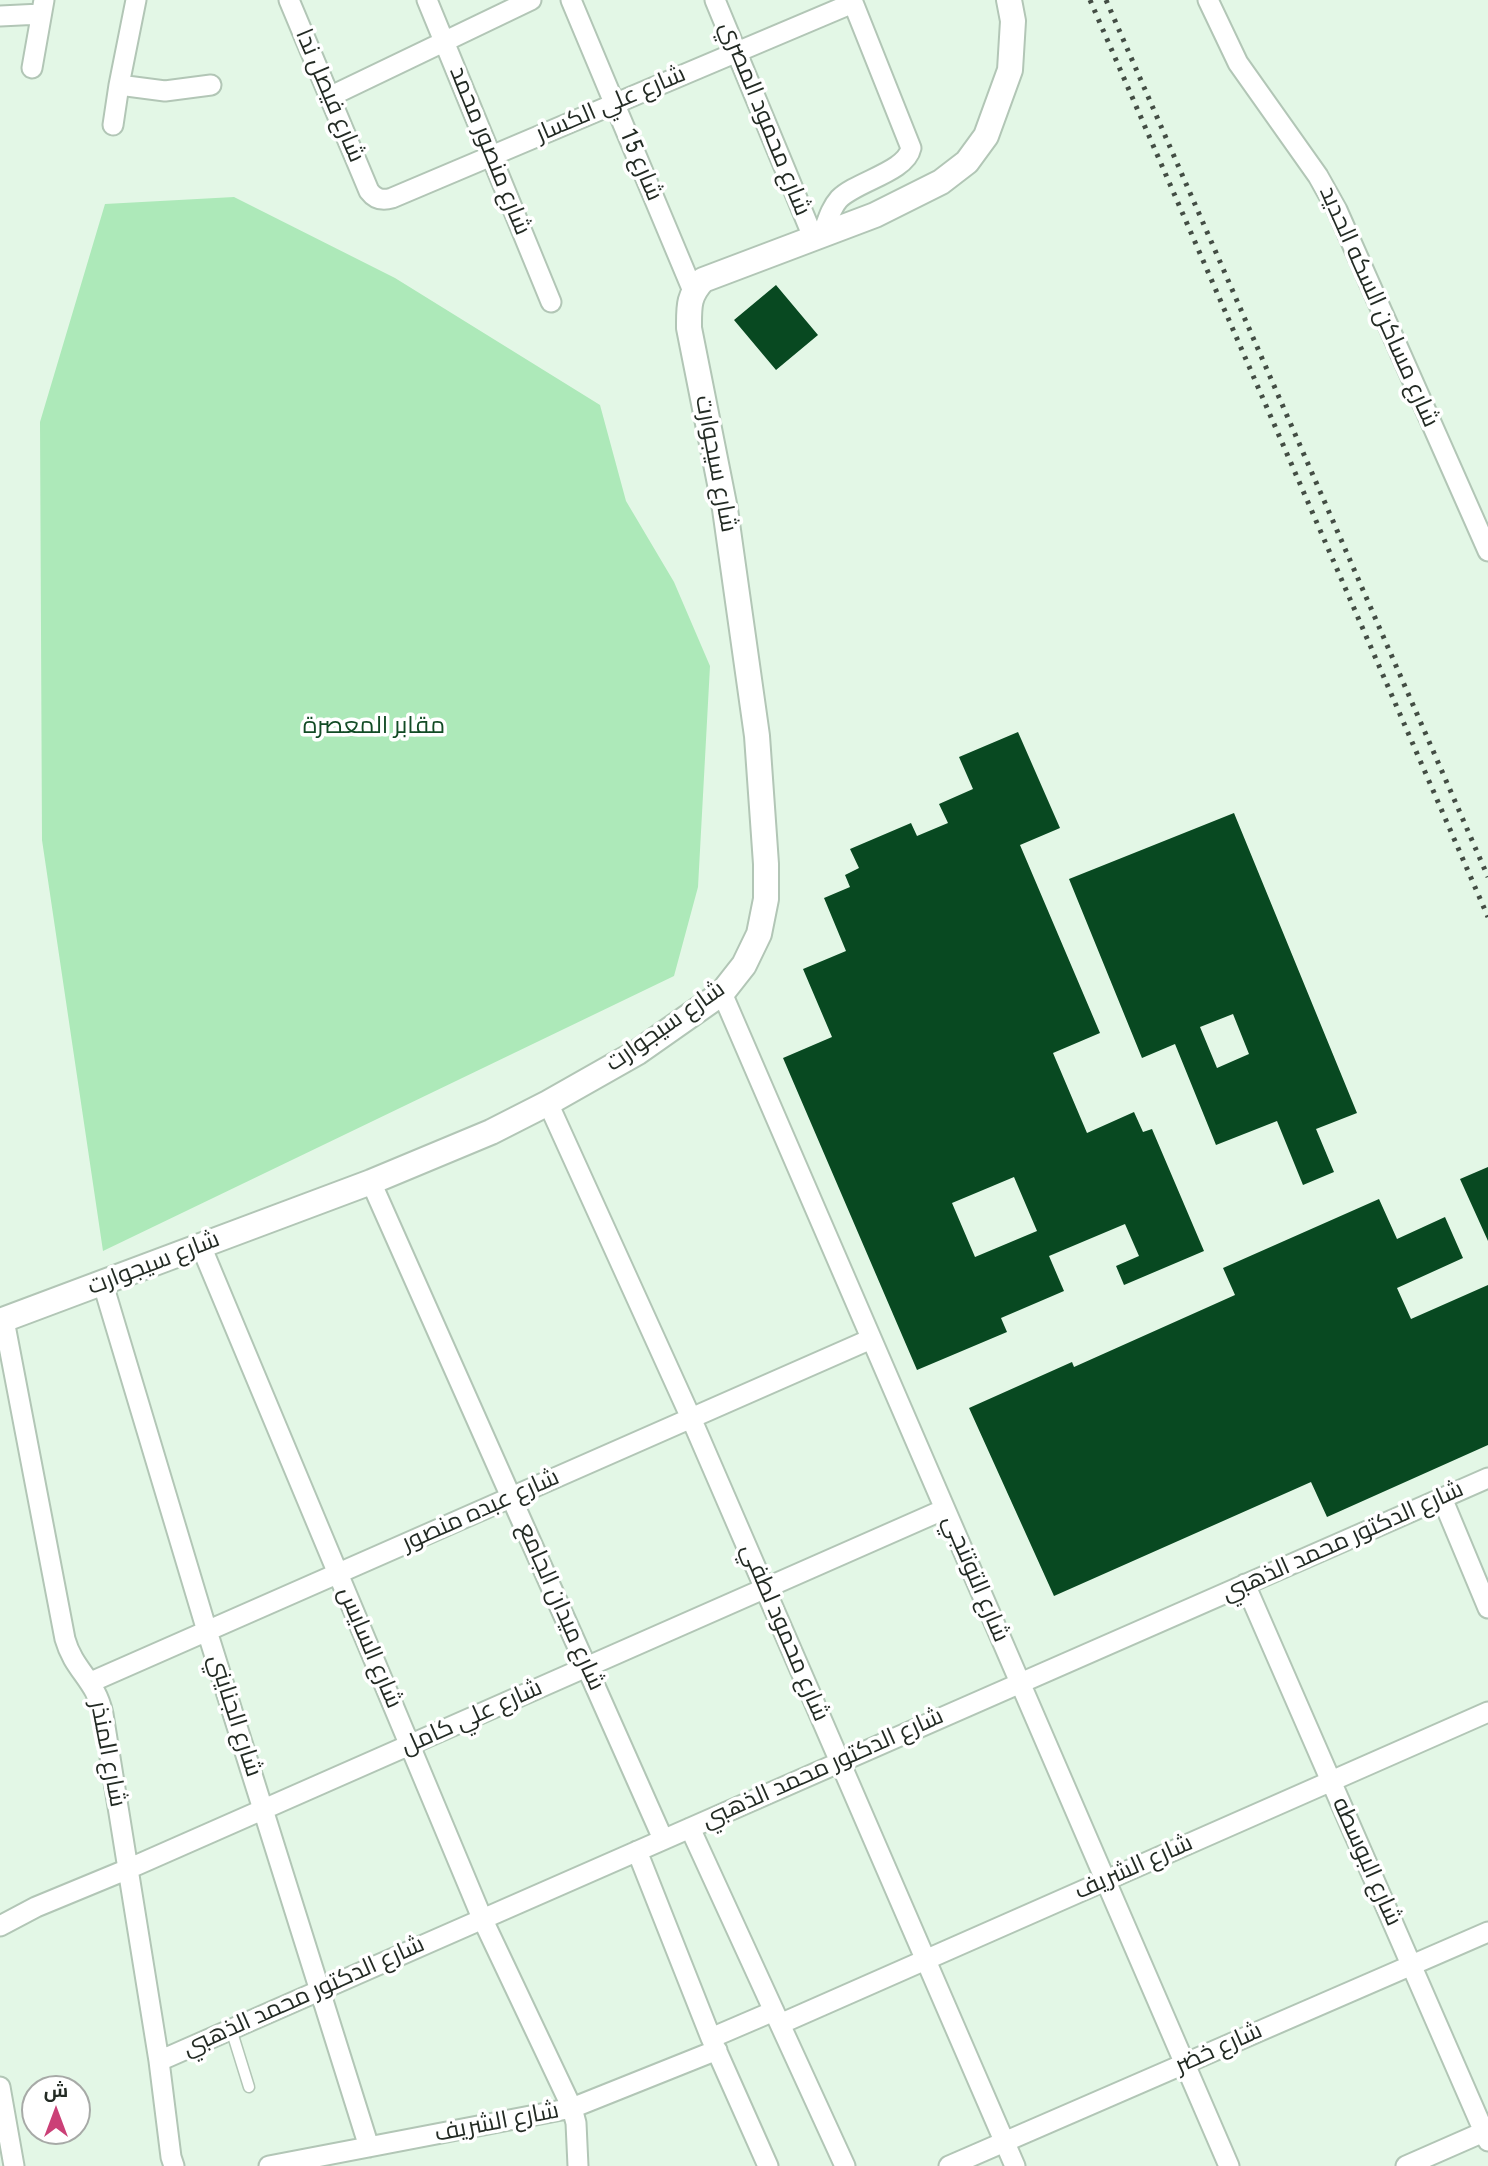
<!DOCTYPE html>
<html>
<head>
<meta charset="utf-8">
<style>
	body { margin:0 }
	#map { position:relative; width:1488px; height:2166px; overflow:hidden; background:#e3f7e6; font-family:"Roboto Condensed",Cairo,sans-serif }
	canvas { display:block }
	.north { position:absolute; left:21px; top:2075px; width:70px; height:70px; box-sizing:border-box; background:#fff; border:2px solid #a7aaa7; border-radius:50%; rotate:0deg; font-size:19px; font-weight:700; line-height:28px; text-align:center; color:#232b24 }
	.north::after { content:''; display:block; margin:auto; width:24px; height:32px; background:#cb4077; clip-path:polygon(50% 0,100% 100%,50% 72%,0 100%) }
</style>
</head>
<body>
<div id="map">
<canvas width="1488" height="2166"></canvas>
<div class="north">ش</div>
</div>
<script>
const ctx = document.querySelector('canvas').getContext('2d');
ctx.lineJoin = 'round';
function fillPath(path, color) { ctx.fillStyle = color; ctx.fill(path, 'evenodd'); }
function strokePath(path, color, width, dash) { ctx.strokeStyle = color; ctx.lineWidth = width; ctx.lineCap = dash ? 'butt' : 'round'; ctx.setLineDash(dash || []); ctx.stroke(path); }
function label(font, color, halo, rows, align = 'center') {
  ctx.font = font + ' "Roboto Condensed",Cairo,sans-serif'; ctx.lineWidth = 7; ctx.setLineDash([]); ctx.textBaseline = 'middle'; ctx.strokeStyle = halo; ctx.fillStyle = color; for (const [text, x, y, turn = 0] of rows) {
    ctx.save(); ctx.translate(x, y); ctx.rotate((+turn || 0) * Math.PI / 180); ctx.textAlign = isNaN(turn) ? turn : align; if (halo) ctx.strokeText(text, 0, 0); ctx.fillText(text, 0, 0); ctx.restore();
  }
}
fillPath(new Path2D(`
	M234,197L395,278L600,405L626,501L674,582L710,666L698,887L674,976L103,1251L42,840L40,422L105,204Z`), '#ade9b9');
fillPath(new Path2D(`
	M776,285L818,335L776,370L734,320Z
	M1018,732L1060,828L1020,845L1100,1033L1053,1053L1087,1133L1134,1112L1143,1132L1152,1129L1204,1251L1124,1285L1116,1266L1139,1256L1125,1224L1049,1256L1064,1291L1001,1318L1007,1332L917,1370L783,1058L832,1037L803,969L846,951L824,898L850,887L845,875L859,868L850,849L911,823L917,836L948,823L939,804L973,789L959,757ZM1014,1177L1037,1231L975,1257L952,1203Z
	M1234,813L1357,1113L1316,1129L1334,1172L1303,1185L1277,1121L1216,1145L1175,1044L1142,1058L1069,879ZM1233,1014L1249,1054L1217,1068L1200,1027Z
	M1488,1167V1241L1460,1179Z
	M1379,1199L1397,1239L1445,1217L1463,1258L1397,1288L1411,1319L1488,1285V1445L1327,1517L1311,1482L1054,1596L969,1408L1072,1362L1074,1367L1235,1295L1223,1268Z`), '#084921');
const service = new Path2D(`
	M231,2029L249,2087`);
const minor = new Path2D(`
	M289,0L369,191C375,199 382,201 392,198L853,3
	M427,0L551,302
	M571,0L693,291
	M715,0L813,237
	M1208,0L1238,63L1318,176L1337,210L1488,551
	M0,16L41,14
	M32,68L44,0
	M119,85L165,91L211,85
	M329,97L531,0
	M113,125L119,85L136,0
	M822,235C827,223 830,209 839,199C857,181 906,172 911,148L852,0
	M722,993L1229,2166
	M548,1103L691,1418L1015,2166
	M371,1182L663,1839
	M201,1246L482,1918L572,2108L576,2123L578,2166
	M103,1284L207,1631L369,2147
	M4,1320L65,1639C74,1671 96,1680 103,1714L159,2061L171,2157L174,2166
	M1442,1498L1488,1608
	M1245,1584L1488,2141
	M91,1682L871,1339
	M690,1828L845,2166
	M637,1851L711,2038L768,2166
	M0,1926L36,1907L128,1869L945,1509
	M780,2024L1488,1712
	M711,2038L774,2011
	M159,2061L1488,1478
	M0,2087L14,2166
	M269,2166L572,2108L717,2050
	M949,2166L1488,1932
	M1406,2166L1488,2130`);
const tertiary = new Path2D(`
	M0,1321L371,1182L491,1132L548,1103L638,1052L722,993L744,965L759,934L766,899V864L757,736L725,509L689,328C689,307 688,296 703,280L875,215L941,182L967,162L986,136L1010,70L1013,21L1009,0`);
strokePath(service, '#b2c6b6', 13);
strokePath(minor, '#b2c6b6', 23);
strokePath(tertiary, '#b2c6b6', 28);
strokePath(service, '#fff', 10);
strokePath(minor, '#fff', 19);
strokePath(tertiary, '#fff', 24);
strokePath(new Path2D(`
	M1090,0L1488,917
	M1106,0L1488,877`), '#434d44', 5, [3.5, 7]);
label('24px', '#232b24', '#fff', [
	["شارع فيصل ندا",329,96,67],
	["شارع علي الكسار",611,105,-23],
	["شارع محمود المصري",764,119,68],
	["شارع منصور محمد",489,151,68],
	["شارع 15",640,165,67],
	["شارع مساكن السكه الحديد",1378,307,66],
	["شارع سيجوارت",715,464,79],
	["شارع سيجوارت",666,1027,-35],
	["شارع سيجوارت",154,1264,-21],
	["شارع عبده منصور",481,1511,-24],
	["شارع الدكتور محمد الذهبي",1343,1542,-24],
	["شارع التوتنجي",975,1579,67],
	["شارع ميدان الجامع",560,1607,66],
	["شارع محمود لطفي",784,1633,67],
	["شارع السايس",369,1648,67],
	["شارع الجنايني",234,1716,72],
	["شارع علي كامل",472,1718,-24],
	["شارع المنذر",107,1754,79],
	["شارع الدكتور محمد الذهبي",823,1769,-24],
	["شارع البوسطه",1366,1862,66],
	["شارع الشريف",1134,1868,-24],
	["شارع الدكتور محمد الذهبي",304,1997,-24],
	["شارع خضر",1219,2049,-24],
	["شارع الشريف",497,2123,-11]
]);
label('24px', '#124b25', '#fff', [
	["مقابر المعصرة",374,727]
]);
</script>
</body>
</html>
